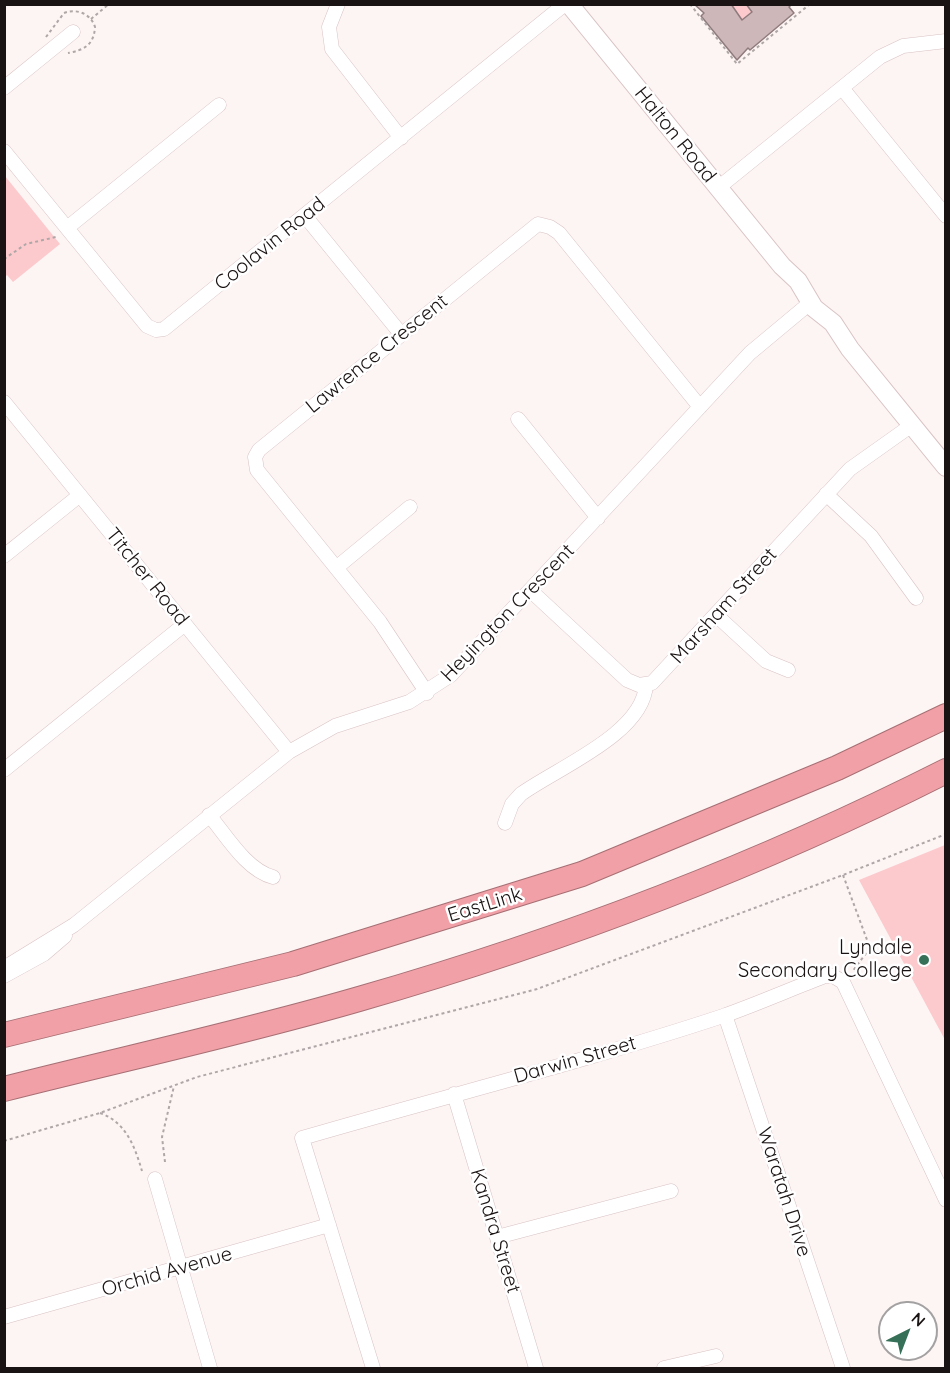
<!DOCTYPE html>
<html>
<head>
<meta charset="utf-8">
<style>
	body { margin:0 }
	#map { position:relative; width:950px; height:1373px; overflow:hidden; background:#fdf4f4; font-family:Quicksand,sans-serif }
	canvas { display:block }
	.frame { position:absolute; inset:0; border:6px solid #1a1313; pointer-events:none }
	.north { position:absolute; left:878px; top:1301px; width:60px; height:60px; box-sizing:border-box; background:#fff; border:2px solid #a3a1a1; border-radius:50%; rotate:42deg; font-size:16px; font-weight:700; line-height:24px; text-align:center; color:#1a1313 }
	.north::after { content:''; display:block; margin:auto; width:21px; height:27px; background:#377058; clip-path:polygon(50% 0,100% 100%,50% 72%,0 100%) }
</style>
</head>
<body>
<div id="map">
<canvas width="950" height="1373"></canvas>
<div class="frame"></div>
<div class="north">N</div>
</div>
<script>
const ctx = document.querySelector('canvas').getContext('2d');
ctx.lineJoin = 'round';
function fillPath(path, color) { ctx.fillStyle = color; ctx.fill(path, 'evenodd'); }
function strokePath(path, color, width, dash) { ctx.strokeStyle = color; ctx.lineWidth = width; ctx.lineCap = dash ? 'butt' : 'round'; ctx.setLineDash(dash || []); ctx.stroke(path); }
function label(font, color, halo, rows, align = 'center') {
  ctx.font = font + ' Quicksand,sans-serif'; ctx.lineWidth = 5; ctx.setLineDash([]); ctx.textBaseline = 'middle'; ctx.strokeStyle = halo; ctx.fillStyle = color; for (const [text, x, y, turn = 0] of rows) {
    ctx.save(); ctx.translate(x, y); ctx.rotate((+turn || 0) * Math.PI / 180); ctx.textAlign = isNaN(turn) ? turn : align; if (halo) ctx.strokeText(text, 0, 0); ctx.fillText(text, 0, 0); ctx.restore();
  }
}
fillPath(new Path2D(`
	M730,5H746L752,12L742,20Z
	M5,176L60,244L13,282L7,275L5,277Z
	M945,845V1040L859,880Z`), '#fccacd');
const building = new Path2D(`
	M694,4H731L742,20L752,12L746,4H792L789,7L794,13L750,50L748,48L737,60L701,16L704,13Z`);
fillPath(building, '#cdb7b8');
strokePath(building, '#8f7b7d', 1.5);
const street = new Path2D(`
	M338,4L329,27L332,49L401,138
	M4,88L73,32
	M842,88L946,216
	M4,151L147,326L156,330L164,329L565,4
	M718,188L880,57L903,46L946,41
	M305,216L401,334
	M67,228L219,105
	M4,402L289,752
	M518,419L598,518
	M826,494L871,536L916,598
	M4,556L80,495
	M336,568L410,507
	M531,591L627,680L639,685L652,683L850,469L912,425
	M716,615L766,661L788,670
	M427,693L380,622L257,470L255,457L259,450L538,224L550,227L559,233L700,407
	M4,770L185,624
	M209,815C226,835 246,870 273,877
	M505,823L512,804L521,794C557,768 643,734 646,685
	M4,968L74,925L289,752L335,726L409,702L451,675L750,353L810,303
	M4,976L44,954L65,936
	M725,1015L843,1368
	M454,1094L536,1368
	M155,1179L210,1368
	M497,1237L671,1191
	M4,1317L329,1225
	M373,1368L302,1138C442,1097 584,1062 723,1016C757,1004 791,989 825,976H833L843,982L946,1200
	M664,1368L716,1356`);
const secondary = new Path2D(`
	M569,4L782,266L798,281L814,308L833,323L850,349L946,467`);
const highway = new Path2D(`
	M4,1035L293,964L582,874L837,768L946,716
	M4,1089C122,1059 242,1033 359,999C561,941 758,866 946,771`);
strokePath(street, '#d9c3c4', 15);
strokePath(secondary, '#d9c3c4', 20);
strokePath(highway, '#a66f73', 26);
strokePath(new Path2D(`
	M690,4L737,64L810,4
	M91,19L109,4
	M46,37L64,13C77,8 91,14 95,27C94,45 84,50 68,53
	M4,259L26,244L56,237
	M843,875L870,948L852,972
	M100,1113C126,1122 135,1147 142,1171
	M4,1141L100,1113L197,1077L537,989L843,875L946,834
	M165,1162L162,1137L174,1086`), '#afa7a7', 2, [3, 3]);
strokePath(street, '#fff', 14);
strokePath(secondary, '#fff', 18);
strokePath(highway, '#f1a0a7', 24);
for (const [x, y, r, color] of [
	[924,960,6,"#377058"]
]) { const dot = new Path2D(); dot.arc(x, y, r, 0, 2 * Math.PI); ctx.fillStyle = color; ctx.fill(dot); strokePath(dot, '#fff', 2); }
label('20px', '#1a1313', '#fff', [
	["Halton Road",675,135,51],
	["Coolavin Road",270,244,-39],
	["Lawrence Crescent",377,354,-39],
	["Titcher Road",147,577,51],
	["Marsham Street",724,606,-48],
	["Heyington Crescent",508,613,-46],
	["EastLink",485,905,-17],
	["Darwin Street",575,1060,-16],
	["Waratah Drive",784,1192,72],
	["Kandra Street",495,1231,73],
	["Orchid Avenue",167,1272,-16]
]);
label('20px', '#1a1313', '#fff', [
	["Lyndale",912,948],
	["Secondary College",912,971]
], 'right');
</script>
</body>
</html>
